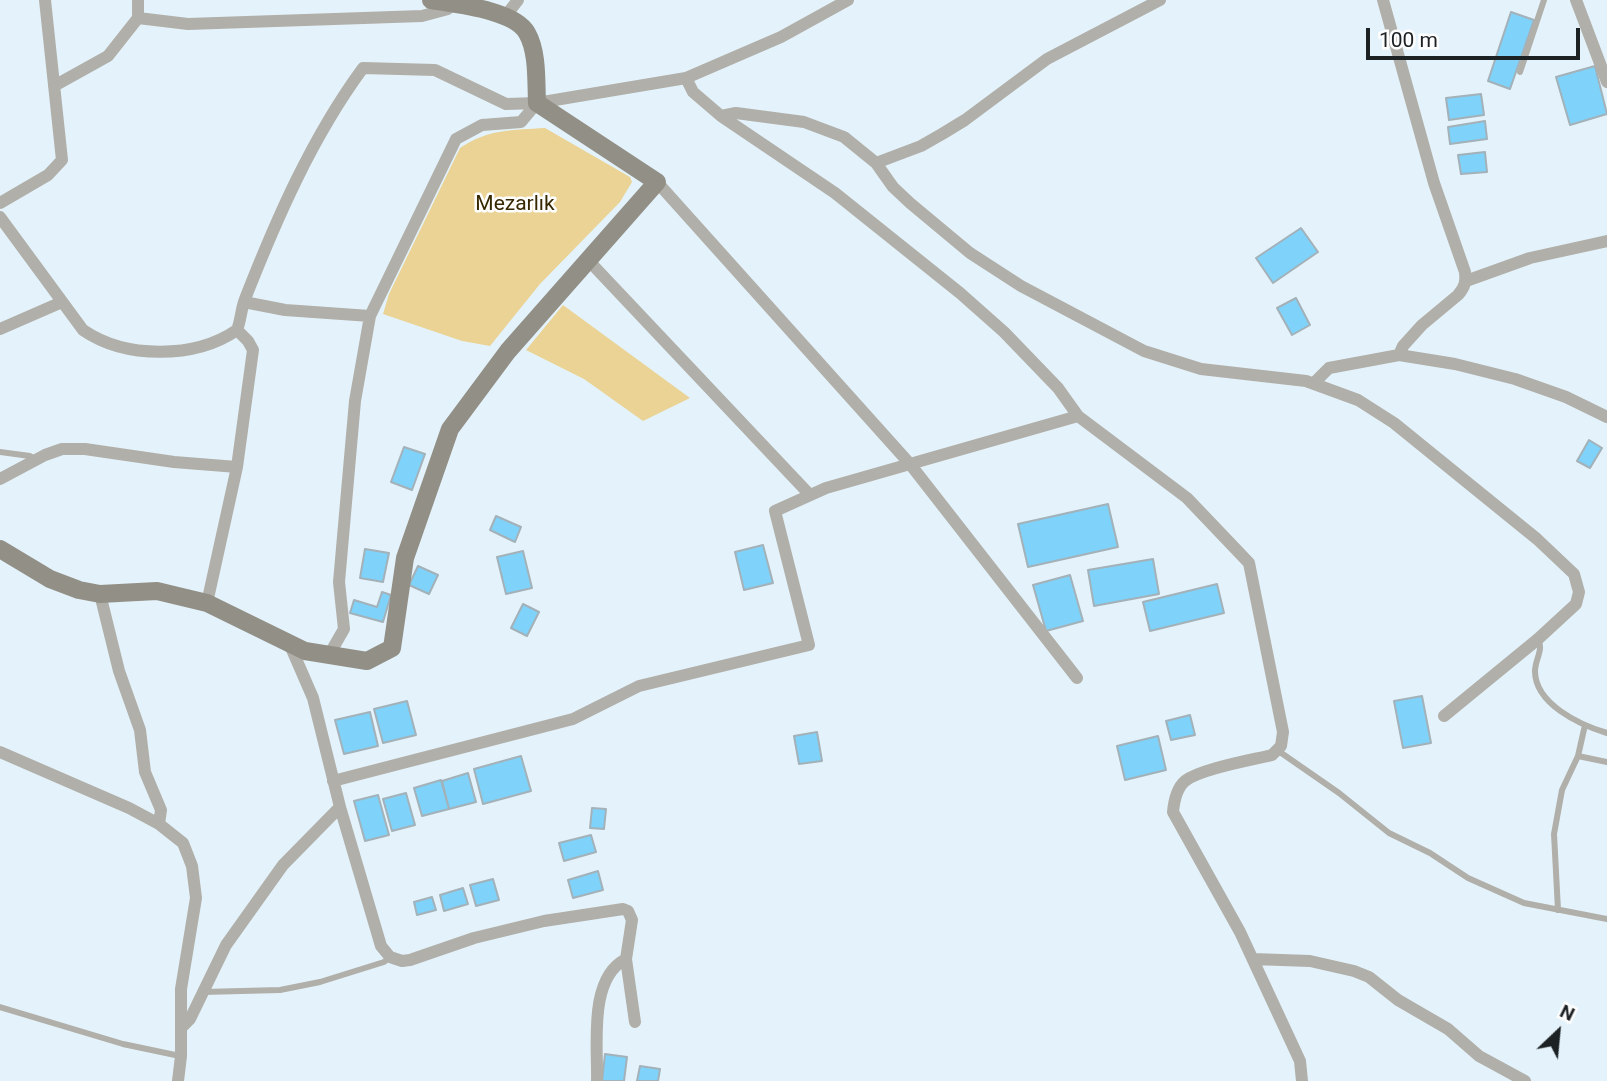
<!DOCTYPE html>
<html>
<head>
<meta charset="utf-8">
<style>
	body { margin:0 }
	#map { position:relative; width:1607px; height:1081px; overflow:hidden; background:#e4f3fb; font-family:Roboto,sans-serif }
	canvas { display:block }
	.north { position:absolute; left:1523px; top:997px; width:70px; height:70px; -webkit-text-stroke:5px #fdfdfd; paint-order:stroke; rotate:26deg; font-size:19px; font-weight:700; line-height:28px; text-align:center; color:#1c2124 }
	.north::after { content:''; display:block; margin:auto; width:24px; height:32px; background:#1c2124; clip-path:polygon(50% 0,100% 100%,50% 72%,0 100%) }
	.scale { position:absolute; left:1366px; top:28px; width:214px; height:32px; box-sizing:border-box; border:4px solid #1c2124; border-top:0; padding-left:9px; font-size:21px; line-height:24px; white-space:nowrap; color:#1c2124; -webkit-text-stroke:5px #fdfdfd; paint-order:stroke }
</style>
</head>
<body>
<div id="map">
<canvas width="1607" height="1081"></canvas>
<div class="north">N</div>
<div class="scale">100 m</div>
</div>
<script>
const ctx = document.querySelector('canvas').getContext('2d');
ctx.lineJoin = 'round';
function fillPath(path, color) { ctx.fillStyle = color; ctx.fill(path, 'evenodd'); }
function strokePath(path, color, width, dash) { ctx.strokeStyle = color; ctx.lineWidth = width; ctx.lineCap = dash ? 'butt' : 'round'; ctx.setLineDash(dash || []); ctx.stroke(path); }
function label(font, color, halo, rows, align = 'center') {
  ctx.font = font + ' Roboto,sans-serif'; ctx.lineWidth = 5; ctx.setLineDash([]); ctx.textBaseline = 'middle'; ctx.strokeStyle = halo; ctx.fillStyle = color; for (const [text, x, y, turn = 0] of rows) {
    ctx.save(); ctx.translate(x, y); ctx.rotate((+turn || 0) * Math.PI / 180); ctx.textAlign = isNaN(turn) ? turn : align; if (halo) ctx.strokeText(text, 0, 0); ctx.fillText(text, 0, 0); ctx.restore();
  }
}
fillPath(new Path2D(`
	M545,128L630,177L632,182L620,202L540,284L490,346L462,341L383,314L389,294L460,148C488,129 513,130 545,128Z
	M563,305L690,398L643,421L584,379L526,350Z`), '#ead395');
const building = new Path2D(`
	M1511,12L1534,20L1510,89L1488,81Z
	M1595,66L1607,114L1570,125L1556,77Z
	M1481,94L1484,115L1449,120L1446,98Z
	M1485,121L1487,139L1450,144L1448,127Z
	M1485,152L1487,172L1461,174L1458,155Z
	M1301,228L1318,252L1273,283L1256,258Z
	M1296,298L1310,325L1292,335L1277,308Z
	M1589,440L1602,448L1590,468L1577,461Z
	M404,447L425,454L412,490L391,482Z
	M1108,504L1118,547L1028,567L1018,524Z
	M496,516L521,527L515,542L490,530Z
	M763,545L773,583L744,590L735,552Z
	M365,549L389,553L383,582L360,578Z
	M523,551L532,588L506,594L497,557Z
	M1153,559L1159,594L1094,606L1088,570Z
	M418,566L438,575L429,594L409,585Z
	M1070,575L1083,621L1046,631L1033,585Z
	M1217,584L1224,613L1150,631L1143,602Z
	M382,592L391,595L383,622L350,613L354,600L377,607Z
	M523,604L539,612L527,636L511,628Z
	M1422,696L1431,743L1403,748L1394,701Z
	M407,701L416,735L383,743L374,709Z
	M370,712L378,746L344,754L335,720Z
	M1190,715L1195,735L1171,740L1166,721Z
	M817,732L822,761L799,764L794,736Z
	M1158,736L1166,770L1125,780L1117,746Z
	M521,756L531,791L483,804L474,769Z
	M468,773L476,802L449,809L442,781Z
	M441,780L449,809L422,816L414,788Z
	M406,793L415,825L392,831L383,799Z
	M378,795L389,835L365,841L354,801Z
	M592,808L606,809L604,829L590,828Z
	M591,835L596,852L564,861L559,843Z
	M598,871L603,890L573,898L568,880Z
	M493,879L499,900L476,906L470,885Z
	M463,888L468,904L444,911L440,895Z
	M432,897L436,910L417,915L414,902Z
	M605,1054L627,1057L624,1081H602Z
	M640,1066L660,1069L658,1081H637Z`);
fillPath(building, '#7fd2f9');
strokePath(building, '#a3b1b9', 2);
strokePath(new Path2D(`
	M1520,72L1544,0
	M0,452L30,456L35,459
	M1538,639C1544,650 1535,659 1535,671C1535,704 1580,725 1607,733
	M1277,750L1339,793L1389,833L1430,853L1468,878L1524,903L1607,919
	M1578,756L1607,762
	M1558,910L1554,834L1562,790L1578,756L1585,725
	M203,992L280,990L320,982L384,962L390,957
	M0,1007L123,1044L180,1056`), '#b1afa9', 6);
strokePath(new Path2D(`
	M1383,0L1434,183L1465,272C1466,282 1465,287 1458,295L1422,325L1403,346L1399,355
	M1576,0L1607,82
	M138,18L188,24L422,16L448,9L451,2
	M504,18L518,0
	M686,78L781,37L848,0
	M54,86L108,56L138,18V0
	M721,116L736,113L804,122L844,137L876,163L893,187L910,203L970,253L1021,286L1144,351L1201,369L1306,381L1358,400L1394,423L1537,539L1574,574L1579,592L1576,604L1538,639L1444,716
	M876,163L921,146L942,134L965,120L1047,59L1160,0
	M657,182L910,464L1077,678
	M0,203L48,175L62,160L45,0
	M0,217L83,330C125,359 195,359 237,330C241,320 241,309 245,299C276,220 312,137 363,68L435,70L506,104L537,103L521,122L482,125L456,139L370,316L355,401L339,582L344,629L329,655
	M589,261L810,495
	M1466,281L1530,258L1607,241
	M244,302L285,310L370,316
	M0,329L62,302
	M1314,383L1329,368L1399,355L1455,364L1515,379L1566,397L1607,417
	M1078,416L1187,498L1249,563L1283,732L1281,746L1272,755C1252,760 1200,769 1185,781C1177,788 1174,801 1173,812L1240,932L1300,1061L1302,1081
	M0,479L45,455L62,449H85L174,462L237,467
	M100,594L119,671L140,730L145,772L161,810L159,824
	M207,603L237,467L253,350L248,341L237,330
	M290,645L313,698L340,807L381,946L390,957L402,961L410,960L474,938L544,921L623,909L628,911L632,920L626,959L635,1022
	M0,752L129,808L159,824L183,843L192,866L196,898L181,989V1056L178,1081
	M333,781L573,719L639,686L809,645L775,511L826,488L1078,416L1058,388L1004,332L960,293L835,193L721,116L693,92L686,78L537,103
	M1253,959L1310,961L1354,971L1369,977L1398,1000L1448,1029L1479,1056L1525,1081
	M182,1027L190,1019L226,945L283,865L340,807
	M597,1081C598,1046 588,978 626,959`), '#b1afa9', 12);
strokePath(new Path2D(`
	M0,549L50,579L79,590L100,594L157,591L207,603L305,651L367,661L392,648L405,558L450,429L508,351L657,182L537,103C536,82 538,52 527,33C515,10 455,4 431,0`), '#928f86', 18);
label('21px', '#362800', '#fdfdfd', [
	["Mezarlık",515,205]
]);
</script>
</body>
</html>
